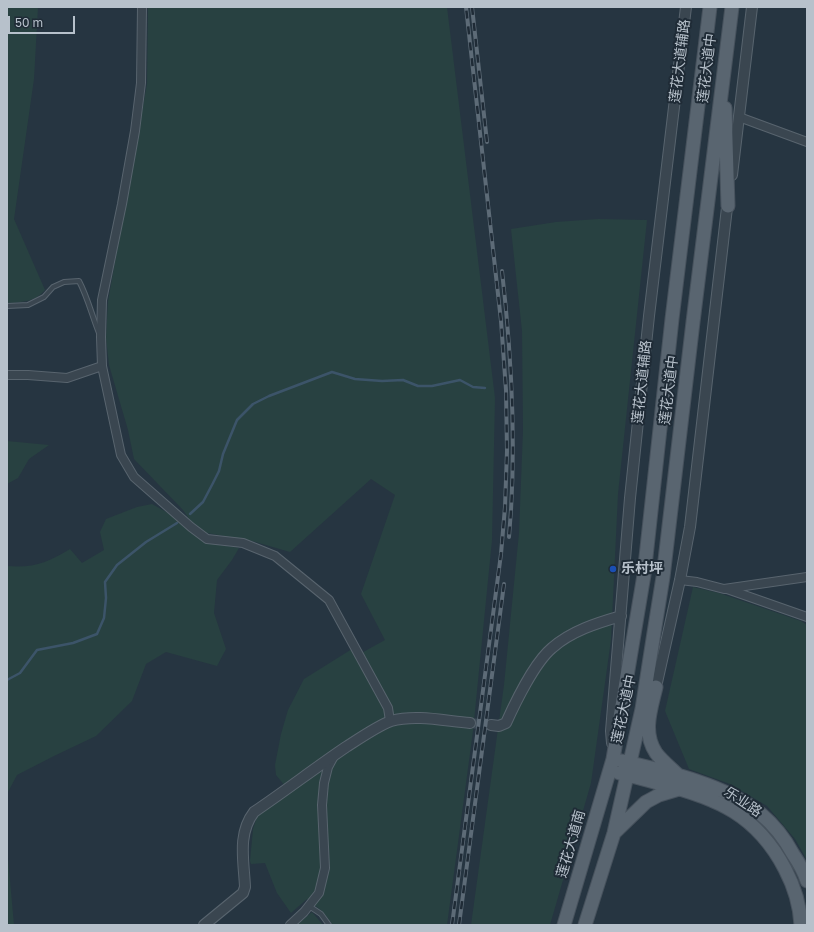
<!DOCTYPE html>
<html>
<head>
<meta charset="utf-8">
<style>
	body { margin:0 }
	#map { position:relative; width:814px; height:932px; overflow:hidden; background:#263541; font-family:"Golos Text",sans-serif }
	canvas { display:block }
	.frame { position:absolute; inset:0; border:8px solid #b7c1cb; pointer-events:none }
	.scale { position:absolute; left:8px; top:16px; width:67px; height:18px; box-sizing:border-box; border:2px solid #b7c1cb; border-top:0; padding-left:5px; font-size:12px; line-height:14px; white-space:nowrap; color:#b7c1cb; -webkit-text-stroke:3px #1f2b36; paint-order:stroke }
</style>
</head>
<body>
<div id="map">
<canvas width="814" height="932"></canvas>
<div class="frame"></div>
<div class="scale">50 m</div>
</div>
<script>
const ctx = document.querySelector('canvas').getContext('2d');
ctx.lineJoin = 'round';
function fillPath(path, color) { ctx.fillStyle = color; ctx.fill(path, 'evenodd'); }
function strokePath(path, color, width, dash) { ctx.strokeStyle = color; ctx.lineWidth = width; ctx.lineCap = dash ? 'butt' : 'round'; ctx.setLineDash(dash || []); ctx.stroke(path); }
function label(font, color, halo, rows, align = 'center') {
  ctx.font = font + ' "Golos Text","Noto Sans SC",sans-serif'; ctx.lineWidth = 4; ctx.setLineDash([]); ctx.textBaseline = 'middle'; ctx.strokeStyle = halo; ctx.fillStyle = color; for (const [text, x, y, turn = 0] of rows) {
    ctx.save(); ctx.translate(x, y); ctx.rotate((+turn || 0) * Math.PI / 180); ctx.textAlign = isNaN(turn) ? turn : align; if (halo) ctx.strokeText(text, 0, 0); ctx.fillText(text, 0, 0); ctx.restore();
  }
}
fillPath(new Path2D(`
	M7,7H38L34,79L14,219L45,290C35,302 22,302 8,303Z
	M148,7H447L495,398L492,540L473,731L447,925H333L322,911L307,899L291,913L277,893L265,863L251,864L250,861L253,829L258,814L290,792L276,775L275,765L281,734L288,710L304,679L352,649L356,656L385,640L361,594L395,495L371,479L290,552L252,541L207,533L192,523L183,510L134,459L128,430L109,365L106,338L108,301L147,84Z
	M598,219L647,220L618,494L611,640L591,783L550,925H471L504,685L519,533L523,430L522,331L511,229L556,222Z
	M7,441L49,445L29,459L18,478L7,484Z
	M152,504L170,514L208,543L239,548L232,560L217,580L214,613L226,649L217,666L166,652L146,664L132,701L96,736L54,756L17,775L7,794V566C34,568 47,563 70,549L82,563L104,550L100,532L106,519L137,507Z
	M693,587L719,593L801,621L807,625V860L795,839L767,806L730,784L689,769L665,711Z
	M7,847L14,925H7Z
	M312,912L323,925H297Z`), '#284141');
strokePath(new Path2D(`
	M190,514L203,502L213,483L219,471L223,454L237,420L253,404L269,396L332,372L355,379L382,381L403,380L418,386H432L460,380L473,387L485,388
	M7,680L20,673L37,650L73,643L97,634L104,618L106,598L105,582L117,565L146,542L177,523`), '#3c5469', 2.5);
strokePath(new Path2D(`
	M470,723L491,725`), '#3c4a56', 10, [10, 5]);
const service = new Path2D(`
	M7,306L28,305L44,297L53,287L64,282L79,281C88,298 92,316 99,333
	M309,906L321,914L329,925`);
const minor = new Path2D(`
	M739,117L807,142
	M102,366L101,337L102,300L122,204L135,131L141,83L142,7
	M7,375H28L67,378L102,366L121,455L134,477L191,527L207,539L243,543L275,556L329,600L388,708L390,721
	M680,580L697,582L724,589L807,577
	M727,589L807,617
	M290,925L304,912L319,893L325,868L322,805L324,783L328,767L334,756`);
const tertiary = new Path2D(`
	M732,175L752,7
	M656,687L680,580L690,527L728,199
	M491,725L499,726L506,723C515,703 535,662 552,648C571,631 597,623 621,616
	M612,743L611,731L630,498L649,316L686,7
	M204,925L243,893L245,887C244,862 237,834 254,812C285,791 315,768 346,747C357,740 379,725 391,721C416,714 445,721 470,723`);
const primary = new Path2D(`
	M725,108L728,206
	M656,687C651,709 642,732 656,753C662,761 671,768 678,775
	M622,761C665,771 727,785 761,814C774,825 785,839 793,854C799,863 804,871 807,881
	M619,773C633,776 647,780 661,784C717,798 757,815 785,869C794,886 800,906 801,925
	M614,833L646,802L659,795L679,789
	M564,925L613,759L644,575L672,319L710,7
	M585,925L614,833L642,709L653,639L663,577L693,322L732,7`);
strokePath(service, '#58646e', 6);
strokePath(minor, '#58646e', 10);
strokePath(tertiary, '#58646e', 12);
strokePath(primary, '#47525d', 15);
strokePath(service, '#3a4650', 4);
strokePath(minor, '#3a4650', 8);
strokePath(tertiary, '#3a4650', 10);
strokePath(primary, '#596570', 13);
const rail = new Path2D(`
	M472,7L487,142
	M502,271C512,359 517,448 509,537
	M452,925L501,554L505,507L507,451L506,390L501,321L466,7
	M459,925L504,584`);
strokePath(rail, '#5d6b77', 4);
strokePath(rail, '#1f2b36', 2.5, [8]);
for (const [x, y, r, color] of [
	[613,569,4,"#1a4fb4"]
]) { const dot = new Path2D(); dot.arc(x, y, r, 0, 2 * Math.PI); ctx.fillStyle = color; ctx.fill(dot); strokePath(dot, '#1f2b36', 1.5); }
label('14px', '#b7c1cb', '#1f2b36', [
	["莲花大道辅路",680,61,-83],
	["莲花大道中",707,68,-83],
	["莲花大道辅路",642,382,-84],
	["莲花大道中",669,390,-83],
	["莲花大道中",624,709,-78],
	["乐业路",743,802,34],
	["莲花大道南",571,844,-74]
]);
label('bold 14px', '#b7c1cb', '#1f2b36', [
	["乐村坪",621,569]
], 'left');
</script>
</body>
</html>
